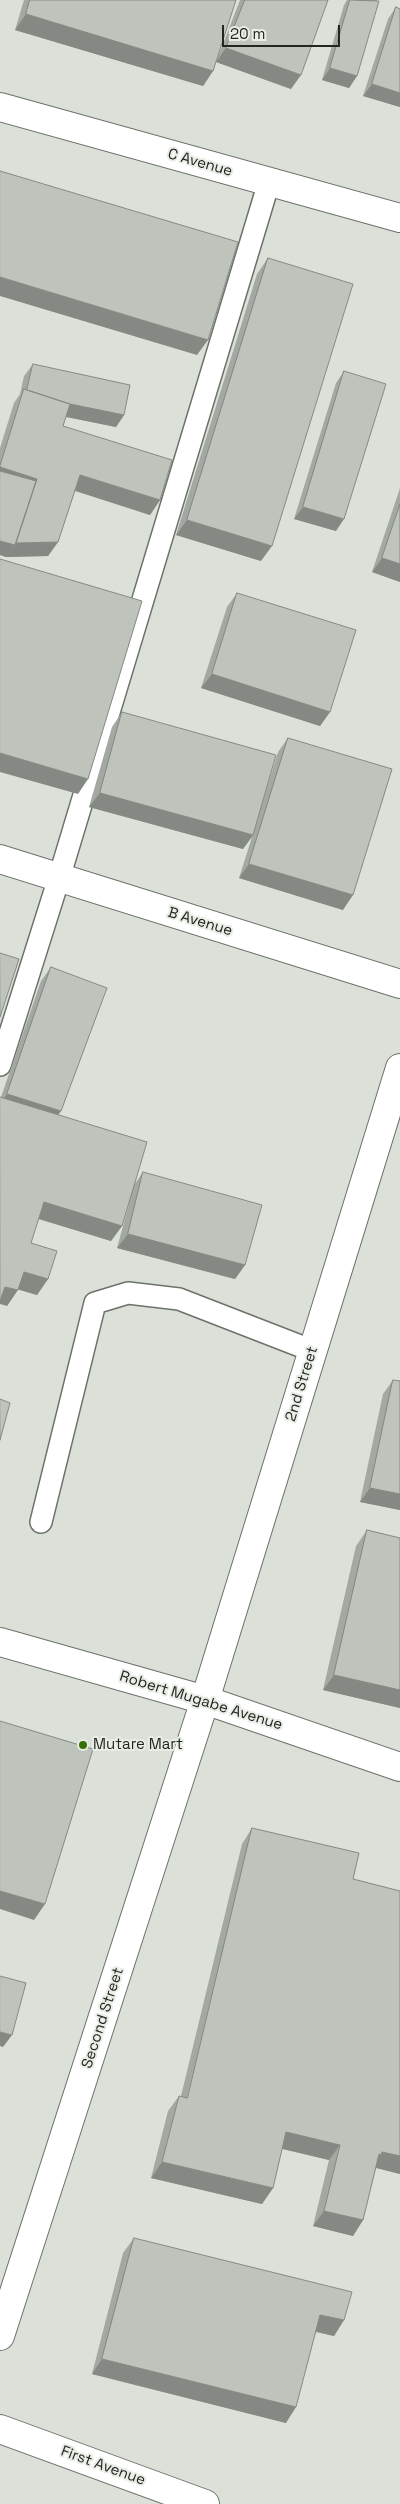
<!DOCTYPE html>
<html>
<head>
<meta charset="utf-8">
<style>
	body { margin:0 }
	#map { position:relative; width:400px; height:2504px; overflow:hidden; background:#dbe1d8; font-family:"Space Grotesk",sans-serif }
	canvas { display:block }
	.scale { position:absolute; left:222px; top:25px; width:118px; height:22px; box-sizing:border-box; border:2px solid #232522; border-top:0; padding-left:6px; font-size:15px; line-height:18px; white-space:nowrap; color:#232522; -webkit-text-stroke:4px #e8eee5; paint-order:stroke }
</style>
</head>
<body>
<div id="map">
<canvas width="400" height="2504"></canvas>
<div class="scale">20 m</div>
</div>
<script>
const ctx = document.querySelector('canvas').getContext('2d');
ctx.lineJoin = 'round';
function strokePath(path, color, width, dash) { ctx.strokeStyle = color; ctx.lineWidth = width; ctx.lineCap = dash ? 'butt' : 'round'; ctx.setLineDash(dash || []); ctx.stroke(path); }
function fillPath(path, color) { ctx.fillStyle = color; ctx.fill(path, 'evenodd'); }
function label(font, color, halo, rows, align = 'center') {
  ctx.font = font + ' "Space Grotesk",sans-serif'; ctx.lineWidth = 4; ctx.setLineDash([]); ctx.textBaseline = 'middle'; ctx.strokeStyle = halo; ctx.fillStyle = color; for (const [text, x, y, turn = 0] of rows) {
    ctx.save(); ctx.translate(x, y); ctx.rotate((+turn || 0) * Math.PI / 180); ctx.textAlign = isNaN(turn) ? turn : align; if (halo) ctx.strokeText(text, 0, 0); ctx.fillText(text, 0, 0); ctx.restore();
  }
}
const lane = new Path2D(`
	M0,1065L59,878L269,182
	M41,1522L95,1303L128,1293L179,1299L313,1351`);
const street = new Path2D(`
	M0,107L400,218
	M0,859L400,984
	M0,2336L205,1700L400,1068
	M0,2429L205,2504`);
const highway = new Path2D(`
	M0,1642L205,1700L400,1767`);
strokePath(lane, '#6c716a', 24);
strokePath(street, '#6c716a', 30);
strokePath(highway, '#6c716a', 30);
strokePath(lane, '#fff', 21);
strokePath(street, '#fff', 28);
strokePath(highway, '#fff', 28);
fillPath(new Path2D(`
	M24,0H236L213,71L203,86L15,30Z
	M240,0H328L291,89L216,62Z
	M347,0H377L357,76L349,88L322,80L344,5Z
	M396,7L400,9V107L363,96L388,19Z
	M268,258L261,561L176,535L257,274Z
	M33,364L124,415L116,427L66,417L63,426L160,500L150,515L75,491L58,542L48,556L6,557L0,555V448L14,403L20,394L24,376Z
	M344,371L336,531L294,519L336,383Z
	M400,488V582L372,572Z
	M237,593L330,712L320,726L201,688L227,607Z
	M122,712L261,807L278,752L288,738L343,910L239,878L252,837L243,849L89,807L112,727Z
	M51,967L58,1114L134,1185L143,1172L245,1265L235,1279L117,1248L131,1197L122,1226L111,1241L38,1219L31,1243L48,1279L37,1295L18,1289L7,1306L1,1097L41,981Z
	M393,1380L400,1510L360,1502L383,1394Z
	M367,1530L400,1538V1708L323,1690L356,1546Z
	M252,1828L353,1879L400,1891V2174L376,2168L363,2220L353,2236L313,2226L329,2160L282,2149L273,2188L262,2204L151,2178L168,2111L179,2096H181L242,1844Z
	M134,2238L344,2320L334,2336L316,2332L286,2423L92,2374L123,2253Z`), '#a3a9a2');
fillPath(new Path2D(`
	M26,14L213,71L203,86L15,30Z
	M226,48L301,75L291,89L216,62Z
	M330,68L357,76L349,88L322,80Z
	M372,84L400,93V107L363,96Z
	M0,277L208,340L197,355L0,296Z
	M27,393L124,415L116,427L42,412Z
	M0,467L37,479L27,493L0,485Z
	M80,475L160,500L150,515L70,489Z
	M303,507L344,519L336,531L294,519Z
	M187,520L272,546L261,561L176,535Z
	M0,541L15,545L6,557L0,555Z
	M58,542L48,556L6,557L16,543Z
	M382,558L400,564V582L372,572Z
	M212,674L330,712L320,726L201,688Z
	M0,753L88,779L78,794L0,772Z
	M100,793L253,835L243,849L89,807Z
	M249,864L353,895L343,910L239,878Z
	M7,1094L61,1111L51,1125L0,1104Z
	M44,1202L122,1226L111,1241L33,1217Z
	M128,1234L245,1265L235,1279L117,1248Z
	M24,1272L48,1279L37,1295L13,1288Z
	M5,1287L18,1290L7,1306L0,1304V1293Z
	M370,1488L400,1494V1510L360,1502Z
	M334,1675L400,1690V1708L323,1690Z
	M0,1891L45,1904L34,1920L0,1909Z
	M0,2032L12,2035L3,2047L0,2046Z
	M286,2132L340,2145L329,2160L275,2147Z
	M382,2152L400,2156V2174L373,2167L379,2154Z
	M162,2162L273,2188L262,2204L151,2178Z
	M324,2211L363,2220L353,2236L313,2226Z
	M320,2315L344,2320L334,2336L309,2330Z
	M102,2359L296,2407L286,2423L92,2374Z`), '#858984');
const building = new Path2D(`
	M30,0H236L213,71L26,14Z
	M245,0H328L301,75L226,48Z
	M350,0L379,1L357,76L330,68Z
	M396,7L400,9V93L372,84Z
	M0,171L238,242L208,340L0,277Z
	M268,258L353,284L272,546L187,520Z
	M33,364L130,385L124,415L70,404L27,390Z
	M344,371L386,384L344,519L303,507Z
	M24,389L70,404L63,426L172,460L160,500L80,475L58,542L16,543L37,479L0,467V466Z
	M0,471L36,481L15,545L0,541Z
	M400,504V564L382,558Z
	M0,559L142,601L88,779L0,753Z
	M237,593L356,630L330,712L212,674Z
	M122,712L276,755L253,835L100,793Z
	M288,738L392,769L353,895L249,864Z
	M0,953L19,959L0,1017Z
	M51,967L107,988L61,1111L7,1094Z
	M0,1097L147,1142L122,1226L44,1202L31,1243L57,1251L48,1279L24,1272L18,1290L5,1287L0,1301Z
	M143,1172L262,1205L245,1265L128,1234Z
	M393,1380L400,1381V1494L370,1488Z
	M0,1399L10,1403L0,1440Z
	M367,1530L400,1538V1690L334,1675Z
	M0,1721L93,1749L45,1904L0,1891Z
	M252,1828L359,1853L353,1879L400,1891V2156L382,2152L381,2155L379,2154L363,2220L324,2211L340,2145L286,2132L273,2188L162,2162L179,2096L187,2098Z
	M0,1976L26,1983L12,2035L0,2032Z
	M134,2238L352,2292L344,2320L320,2315L296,2407L102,2359Z`);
fillPath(building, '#bec4bc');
strokePath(building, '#858984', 1);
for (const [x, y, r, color] of [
	[83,1745,5,"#347209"]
]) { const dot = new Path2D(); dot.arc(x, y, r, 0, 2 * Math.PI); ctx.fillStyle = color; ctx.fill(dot); strokePath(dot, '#e8eee5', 2); }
label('15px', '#232522', '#e8eee5', [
	["C Avenue",200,163,16],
	["B Avenue",200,922,17],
	["2nd Street",302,1384,-73],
	["Robert Mugabe Avenue",201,1701,17],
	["Second Street",103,2018,-72],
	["First Avenue",103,2466,20]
]);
label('15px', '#232522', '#e8eee5', [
	["Mutare Mart",93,1745]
], 'left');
</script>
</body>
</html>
